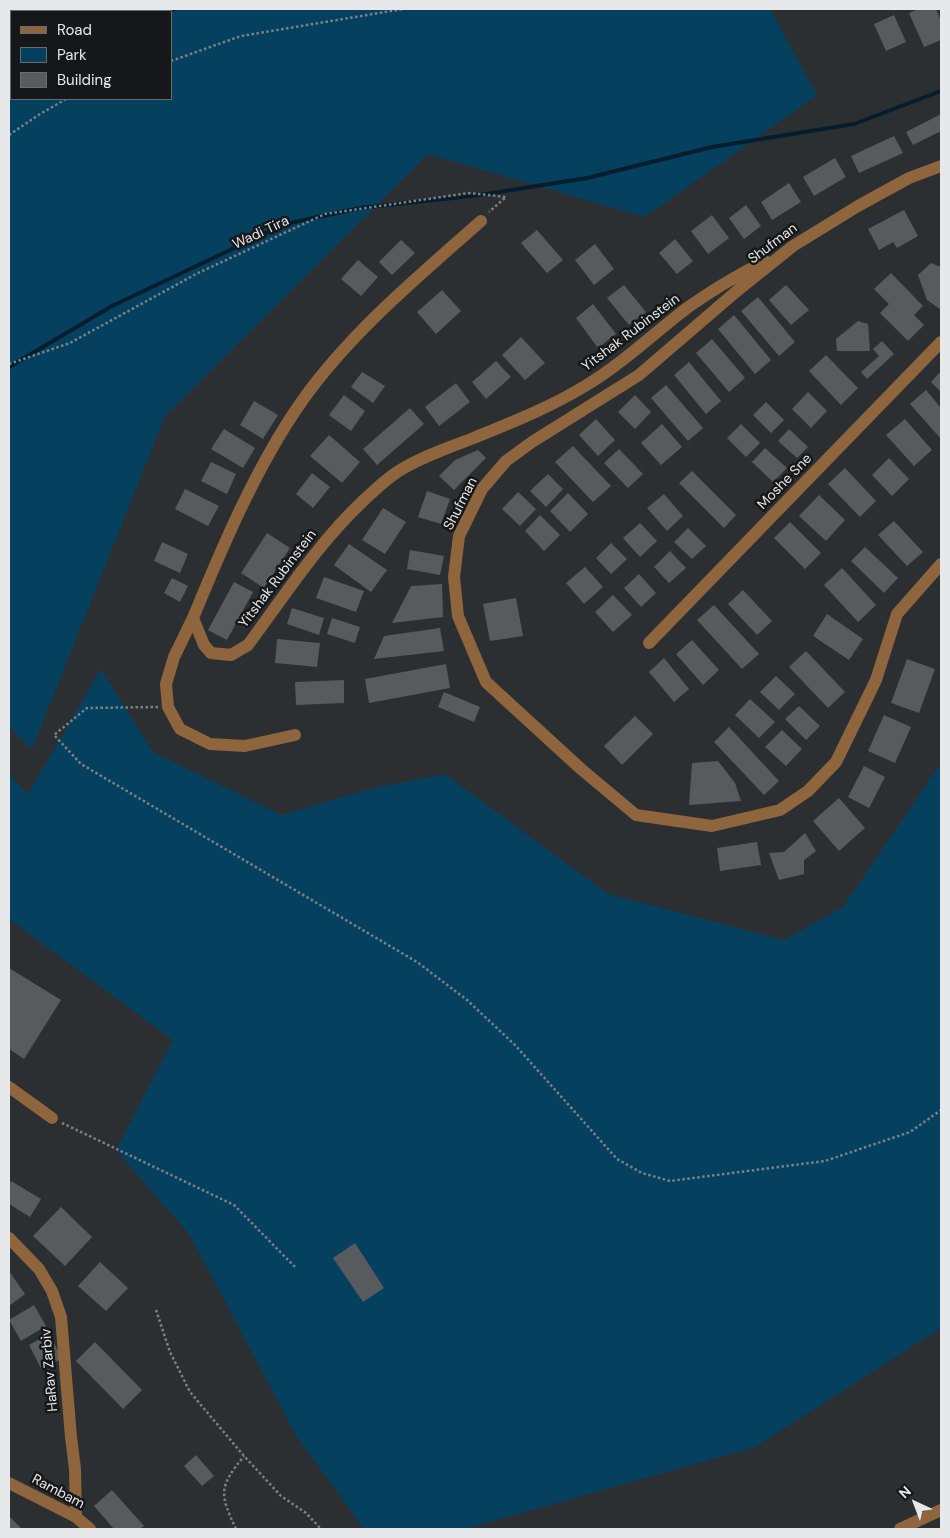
<!DOCTYPE html>
<html>
<head>
<meta charset="utf-8">
<style>
	body { margin:0 }
	#map { position:relative; width:950px; height:1538px; overflow:hidden; background:#2c2f32; font-family:"DM Sans",sans-serif }
	canvas { display:block }
	.frame { position:absolute; inset:0; border:10px solid #e6e8ea; pointer-events:none }
	.legend { position:absolute; left:10px; top:10px; width:162px; height:90px; box-sizing:border-box; background:#151718; border:1px solid #696b6c; margin:0; padding:6px 9px; list-style:none; font-size:15px; color:#e6e8ea }
	.legend li { display:flex; align-items:center; gap:10px; height:25px }
	.legend b { width:25px; border:1px solid #696b6c }
	.north { position:absolute; left:890px; top:1478px; width:50px; height:50px; -webkit-text-stroke:4px #151718; paint-order:stroke; rotate:317deg; font-size:14px; font-weight:700; line-height:20px; text-align:center; color:#e6e8ea }
	.north::after { content:''; display:block; margin:auto; width:18px; height:22px; background:#e6e8ea; clip-path:polygon(50% 0,100% 100%,50% 72%,0 100%) }
</style>
</head>
<body>
<div id="map">
<canvas width="950" height="1538"></canvas>
<div class="frame"></div>
<ul class="legend">
<li><b style="height:6px;background:#8e653d"></b>Road</li>
<li><b style="height:14px;background:#05405f"></b>Park</li>
<li><b style="height:14px;background:#575b5e"></b>Building</li>
</ul>
<div class="north">N</div>
</div>
<script>
const ctx = document.querySelector('canvas').getContext('2d');
ctx.lineJoin = 'round';
function fillPath(path, color) { ctx.fillStyle = color; ctx.fill(path, 'evenodd'); }
function strokePath(path, color, width, dash) { ctx.strokeStyle = color; ctx.lineWidth = width; ctx.lineCap = dash ? 'butt' : 'round'; ctx.setLineDash(dash || []); ctx.stroke(path); }
function label(font, color, halo, rows, align = 'center') {
  ctx.font = font + ' "DM Sans",sans-serif'; ctx.lineWidth = 5; ctx.setLineDash([]); ctx.textBaseline = 'middle'; ctx.strokeStyle = halo; ctx.fillStyle = color; for (const [text, x, y, turn = 0] of rows) {
    ctx.save(); ctx.translate(x, y); ctx.rotate((+turn || 0) * Math.PI / 180); ctx.textAlign = isNaN(turn) ? turn : align; if (halo) ctx.strokeText(text, 0, 0); ctx.fillText(text, 0, 0); ctx.restore();
  }
}
fillPath(new Path2D(`
	M9,9H770L817,95L645,217L428,154L165,416L32,749L9,727ZM11,11H171V99H11Z
	M101,669L153,752L281,815L374,788L445,774L608,894L784,940L843,907L941,763V1328L755,1447L465,1529H364L296,1435L189,1234L116,1150L173,1040L9,919V774L28,794Z`), '#05405f');
strokePath(new Path2D(`
	M132,9L142,11
	M162,11L174,9
	M9,367L112,306L285,224L360,208L480,195L587,178L712,147L854,124L941,91`), '#041e2e', 4);
fillPath(new Path2D(`
	M919,9H936L941,21V40L924,47L909,13Z
	M894,15L906,42L886,51L874,24Z
	M941,114V131L913,145L906,132Z
	M894,136L903,153L859,173L851,156Z
	M835,158L846,177L814,196L803,177Z
	M789,183L801,202L772,220L761,202Z
	M746,205L761,226L744,239L729,218Z
	M904,210L918,236L897,248L893,242L879,250L868,229Z
	M712,215L729,238L708,254L691,231Z
	M537,230L563,260L547,273L521,243Z
	M675,239L693,261L677,274L659,253Z
	M401,240L415,253L392,275L379,262Z
	M595,244L614,269L594,285L575,260Z
	M358,260L378,277L361,296L341,279Z
	M931,263L941,267V308L940,309L927,300L918,275Z
	M891,273L923,306L914,315L924,325L908,341L880,313L889,304L874,289Z
	M624,285L646,312L629,325L607,298Z
	M786,285L809,310L791,325L769,300Z
	M442,290L461,311L436,334L417,312Z
	M758,297L795,342L779,356L741,311Z
	M593,304L616,334L598,348L576,318Z
	M734,315L771,360L755,374L718,329Z
	M858,321L868,324L870,351H837L836,339Z
	M521,337L545,363L525,380L502,355Z
	M712,339L745,378L729,392L696,353Z
	M882,341L894,354L867,379L861,372L879,356L873,349Z
	M826,355L858,388L841,405L809,371Z
	M496,361L511,377L486,399L472,382Z
	M689,362L721,401L706,414L674,375Z
	M941,371V392L931,382Z
	M362,372L385,386L373,403L351,387Z
	M456,383L470,402L439,426L425,407Z
	M666,385L703,428L688,441L651,398Z
	M926,390L941,408V439L910,404Z
	M808,392L827,411L811,428L792,409Z
	M344,395L365,411L351,431L329,415Z
	M635,395L651,412L635,429L618,412Z
	M254,401L278,415L263,439L240,425Z
	M766,402L784,420L771,433L753,415Z
	M410,408L424,424L377,465L363,449Z
	M596,419L615,440L598,456L579,435Z
	M905,419L932,450L914,466L886,435Z
	M662,424L682,447L661,465L641,443Z
	M741,424L760,443L746,457L727,438Z
	M224,429L255,448L243,468L211,449Z
	M789,429L808,447L797,458L778,441Z
	M329,435L360,462L342,483L310,456Z
	M573,446L611,486L593,502L555,462Z
	M765,448L787,468L773,482L752,462Z
	M619,449L643,474L628,488L604,463Z
	M478,450L486,458L454,490L439,476L455,460Z
	M889,458L909,479L892,496L872,475Z
	M211,462L236,474L227,494L201,481Z
	M845,468L876,501L860,517L828,484Z
	M692,471L736,515L724,528L679,483Z
	M312,473L330,487L313,508L296,494Z
	M548,474L563,489L546,507L530,491Z
	M185,489L219,506L208,526L175,509Z
	M427,491L450,499L441,524L418,517Z
	M518,492L536,509L520,526L502,509Z
	M568,493L588,514L570,532L550,511Z
	M664,494L683,516L667,531L647,508Z
	M819,495L845,520L826,541L799,516Z
	M383,508L406,522L385,554L362,540Z
	M540,515L560,535L544,551L525,531Z
	M894,521L923,552L907,566L878,535Z
	M790,522L821,553L805,569L774,538Z
	M640,523L657,541L640,557L623,538Z
	M688,528L706,546L692,559L674,542Z
	M267,533L290,548L264,588L241,573Z
	M162,542L188,554L180,573L154,561Z
	M611,543L627,559L611,574L596,558Z
	M349,544L387,570L371,592L334,565Z
	M865,547L898,578L884,593L851,561Z
	M410,550L444,556L440,575L407,569Z
	M670,551L686,568L669,583L654,567Z
	M585,567L603,587L584,604L566,583Z
	M842,568L876,605L858,622L824,585Z
	M639,574L656,593L641,607L624,588Z
	M324,577L364,591L356,612L316,598Z
	M172,578L188,586L180,602L164,593Z
	M234,582L253,592L227,640L208,630Z
	M442,584L443,617L392,623L411,586Z
	M743,590L772,621L757,635L728,604Z
	M613,595L632,615L613,632L595,612Z
	M516,598L523,636L490,641L483,604Z
	M714,605L759,654L742,669L697,620Z
	M292,608L324,618L319,635L287,624Z
	M827,614L863,639L849,660L813,636Z
	M332,618L360,627L355,643L327,634Z
	M440,628L444,651L374,659L384,636Z
	M277,639L320,643L317,667L275,663Z
	M692,640L719,670L703,685L676,654Z
	M806,651L845,692L828,708L789,667Z
	M664,658L689,689L674,702L649,672Z
	M907,659L935,669L919,713L891,703Z
	M446,664L450,688L369,703L365,679Z
	M776,676L795,694L779,710L760,692Z
	M344,680V703L296,705L295,682Z
	M444,692L480,707L474,722L438,707Z
	M750,699L775,722L759,738L735,715Z
	M799,706L820,726L806,740L785,719Z
	M884,715L911,727L895,763L868,751Z
	M635,716L653,734L622,765L604,746Z
	M729,727L779,781L764,795L714,742Z
	M782,730L802,749L786,766L765,747Z
	M718,761L735,783L741,801L689,805L692,763Z
	M864,766L885,777L869,808L848,797Z
	M839,798L865,828L839,851L813,821Z
	M805,833L816,851L804,860V874L779,880L769,853L784,852Z
	M757,842L761,865L720,871L717,848Z
	M9,968L61,1000L24,1059L9,1049Z
	M11,1181L41,1199L30,1217L9,1204V1185Z
	M61,1207L92,1237L65,1266L33,1236Z
	M355,1243L384,1288L363,1302L333,1258Z
	M100,1262L128,1288L106,1311L78,1286Z
	M9,1271L25,1294L9,1306Z
	M34,1305L46,1326L21,1341L9,1320Z
	M49,1334L62,1358L42,1370L29,1345Z
	M95,1342L142,1390L123,1409L76,1361Z
	M196,1455L214,1476L202,1486L184,1466Z
	M112,1490L144,1526L140,1529H114L94,1506Z
	M9,1516L22,1529H9Z`), '#575b5e');
strokePath(new Path2D(`
	M171,61L241,36L403,9
	M9,135L40,114L66,99
	M9,364L70,343L196,274L325,214L469,193L506,197L489,212
	M158,707L87,708L54,735L81,764L417,962L467,1000L515,1045L617,1159L642,1173L670,1181L825,1161L910,1132L941,1110
	M62,1123L234,1205L296,1268
	M156,1310L170,1352L190,1392L244,1456L281,1496L306,1513L321,1529
	M236,1529C219,1493 219,1487 244,1456`), '#7e8183', 2.5, [2.5, 2.5]);
strokePath(new Path2D(`
	M941,166L909,178L858,206L793,246L738,290L639,375L532,442L506,461L482,489L459,536L454,577L458,616L486,682L581,769L636,815L712,826L780,810L808,791L836,762L876,680L897,614L941,564
	M481,221C418,277 351,332 302,401C257,465 223,545 193,618L204,645L211,653L231,655L248,645C285,595 319,542 364,500C376,489 388,477 402,469C424,456 447,448 471,439C510,423 549,408 585,386C622,364 653,334 687,308C712,290 738,275 765,261
	M193,618L174,657L166,684L168,707L180,729L210,744L245,746L295,735
	M649,643L941,342
	M9,1087L52,1118
	M9,1238L39,1269L52,1291L61,1317L71,1437L75,1469L76,1517
	M9,1483L76,1517L90,1529
	M900,1529L941,1510`), '#8e653d', 12);
label('14px', '#e6e8ea', '#151718', [
	["Wadi Tira",261,233,-25],
	["Shufman",773,244,-37],
	["Yitshak Rubinstein",631,333,-37],
	["Moshe Sne",785,482,-46],
	["Shufman",461,504,-63],
	["Yitshak Rubinstein",278,579,-53],
	["HaRav Zarbiv",50,1370,-95],
	["Rambam",58,1492,28]
]);
</script>
</body>
</html>
